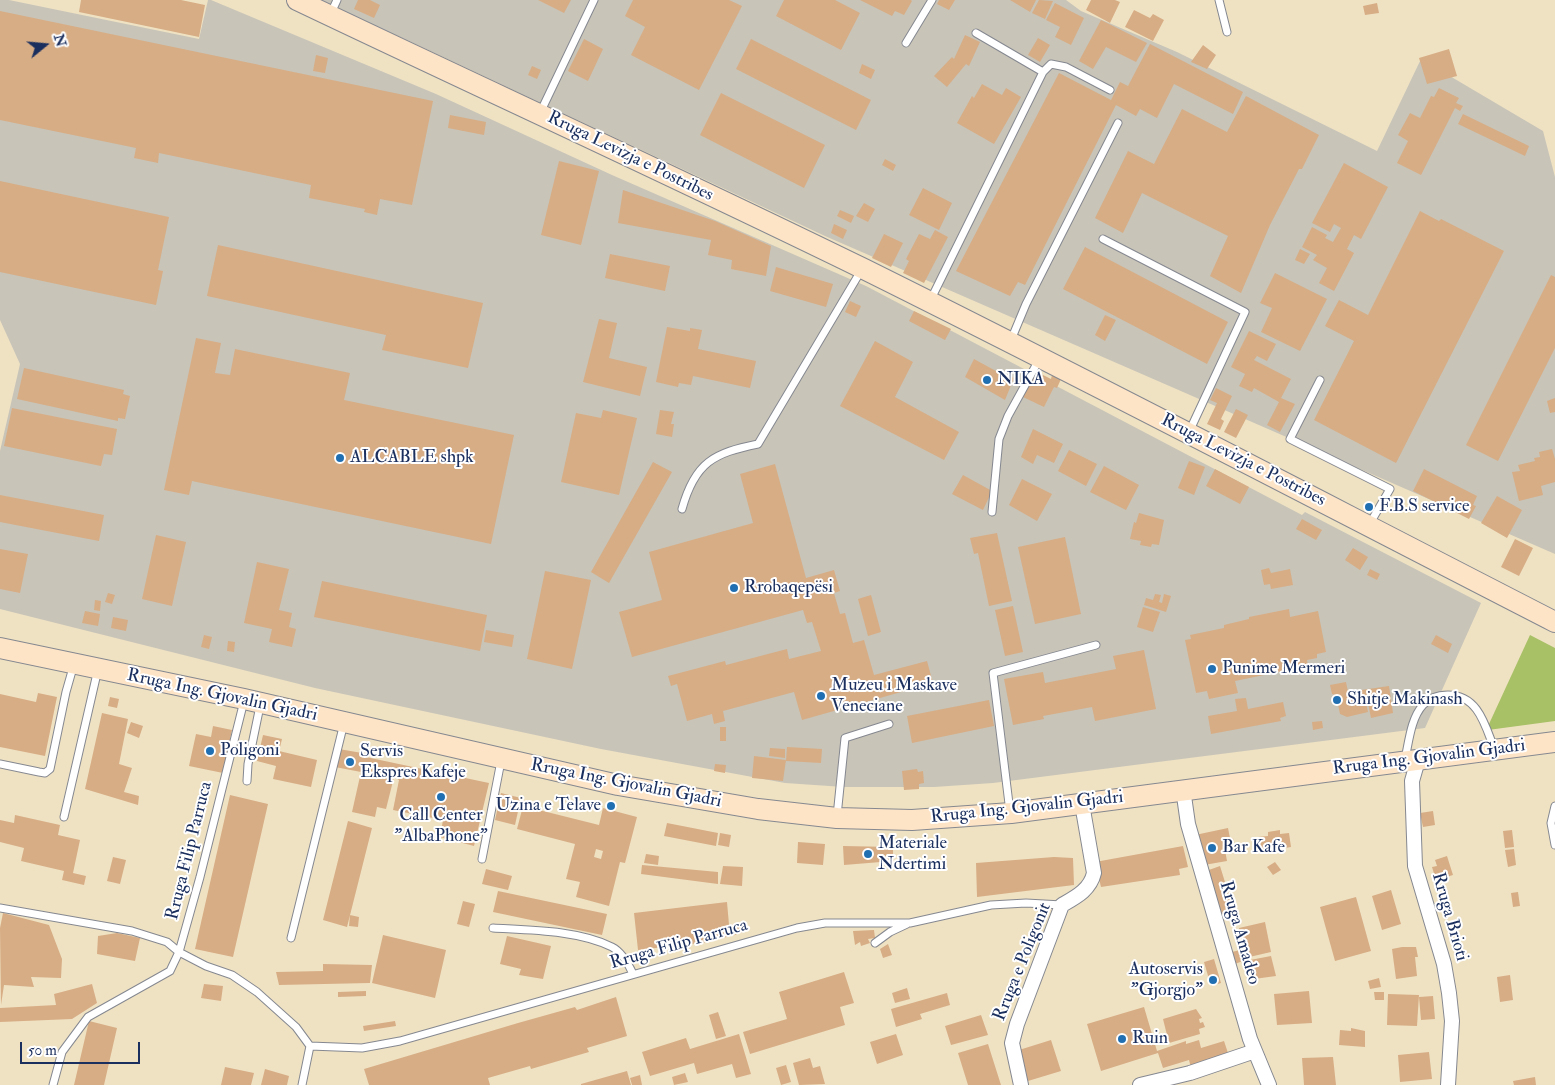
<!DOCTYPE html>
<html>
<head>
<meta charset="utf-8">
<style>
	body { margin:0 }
	#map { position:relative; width:1555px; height:1085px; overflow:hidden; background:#efe2c3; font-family:"IM FELL Double Pica",serif }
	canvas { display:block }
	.north { position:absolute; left:20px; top:20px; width:50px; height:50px; -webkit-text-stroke:4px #fff; paint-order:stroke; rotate:73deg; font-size:14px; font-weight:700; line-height:20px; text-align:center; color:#1b2f5e }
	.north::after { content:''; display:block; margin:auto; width:18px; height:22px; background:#1b2f5e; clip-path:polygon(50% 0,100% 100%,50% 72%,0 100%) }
	.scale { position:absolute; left:20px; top:1042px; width:120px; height:22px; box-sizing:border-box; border:2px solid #1b2f5e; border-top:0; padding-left:6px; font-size:15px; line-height:18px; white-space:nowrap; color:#1b2f5e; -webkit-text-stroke:4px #fff; paint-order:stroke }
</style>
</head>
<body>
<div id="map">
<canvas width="1555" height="1085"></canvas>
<div class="north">N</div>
<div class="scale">50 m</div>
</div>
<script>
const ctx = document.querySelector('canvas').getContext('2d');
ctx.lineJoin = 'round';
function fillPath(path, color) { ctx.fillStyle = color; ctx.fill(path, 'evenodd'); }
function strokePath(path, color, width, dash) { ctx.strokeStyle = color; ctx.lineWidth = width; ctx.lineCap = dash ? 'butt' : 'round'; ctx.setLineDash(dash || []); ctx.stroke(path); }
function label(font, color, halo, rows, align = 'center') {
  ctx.font = font + ' "IM FELL Double Pica",serif'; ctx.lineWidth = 4; ctx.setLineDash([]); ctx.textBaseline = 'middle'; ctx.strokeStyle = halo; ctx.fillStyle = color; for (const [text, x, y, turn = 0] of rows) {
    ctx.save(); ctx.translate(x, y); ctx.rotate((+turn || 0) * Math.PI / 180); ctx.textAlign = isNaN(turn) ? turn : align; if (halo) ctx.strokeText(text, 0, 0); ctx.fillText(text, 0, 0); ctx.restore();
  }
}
fillPath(new Path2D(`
	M0,0H9L199,39L208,0H211L436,94L612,175L866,286L1302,515L1305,512L1481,603L1425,728L993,783L934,787H844L785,783L601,749L315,688L0,609V451L20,364L0,320Z
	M316,0H1066L1081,11L1177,52L1377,151L1421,59L1543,131L1555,177V554L825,236L407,40Z`), '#c8c4b8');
fillPath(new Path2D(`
	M1530,635L1555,648V721L1488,730L1489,724Z`), '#a8c066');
fillPath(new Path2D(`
	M81,0H181L205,5L199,37L79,12Z
	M358,0H370L380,5L374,18L354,9Z
	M538,0H571L564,13Z
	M633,0H729L742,6L699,90L631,55L645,27L625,16Z
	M784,0H835L860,13L841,50L776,16Z
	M860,0H911L912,1L904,15L895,11L892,16Z
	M939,0H955L949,10L937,4Z
	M1010,0H1036L1030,12Z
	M1039,0L1053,1L1045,19L1032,13Z
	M1091,0H1115L1120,2L1110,23L1086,10Z
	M1055,3L1084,18L1071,45L1055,37L1060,27L1046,20Z
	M1377,3L1379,13L1365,15L1363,6Z
	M1134,10L1150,18L1153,14L1164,20L1153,41L1125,27Z
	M0,11L433,101L412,205L380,199L377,215L364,212L365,209L309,198L311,185L159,153L158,163L134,158L136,148L0,120Z
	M1101,20L1147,43L1136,62L1106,47L1093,69L1079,61Z
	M965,35L980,42L969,66L966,64L947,87L934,76L952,57L954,59Z
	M1038,38L1050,45L1040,62L1028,55Z
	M584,39L603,49L588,81L568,71Z
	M751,39L871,100L856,130L736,69Z
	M1150,44L1243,92L1233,114L1174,84L1157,118L1140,109L1136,116L1116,105L1025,285L1018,282L1010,296L956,271L1059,73L1111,100L1120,82L1128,86Z
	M1203,45L1216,55L1207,69L1191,62Z
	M1449,49L1457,76L1427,84L1419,58Z
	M316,55L328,58L325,73L313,71Z
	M862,64L875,70L871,79L859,73Z
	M532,66L541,70L537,79L528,75Z
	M982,84L1002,95L1006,88L1021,97L994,144L957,123L972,96L974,98Z
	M1439,88L1459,98L1456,103L1463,106L1460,111L1455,108L1421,175L1397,163L1408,141L1398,135L1410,113L1420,118L1431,96L1434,97Z
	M721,93L825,145L804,188L700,135Z
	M1246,96L1319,135L1302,169H1299L1270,225L1241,293L1210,276L1228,236L1142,193L1123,233L1095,218L1128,151L1154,164L1182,109L1227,132Z
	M1463,114L1529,146L1525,156L1458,124Z
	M450,115L486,122L484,135L448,128Z
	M885,159L896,165L893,171L882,165Z
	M559,161L599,171L581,245L541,235Z
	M1344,163L1388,187L1361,239L1354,235L1347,249L1354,253L1334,291L1319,283L1327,268L1313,260L1317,255L1302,247L1312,227L1327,235L1325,238L1333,242L1341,228L1334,224L1330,232L1312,223Z
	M0,181L169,217L158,270L163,271L156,305L0,272Z
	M923,188L952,203L939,230L909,215Z
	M623,190L715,221L771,246L766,276L731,269L732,260L708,255L711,240L618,223Z
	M864,203L875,209L868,222L856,216Z
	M840,210L854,216L851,223L837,216Z
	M1420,211L1439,221L1441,219L1504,251L1396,463L1314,420L1354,341L1325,326L1339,300L1368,315Z
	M834,224L847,230L843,239L831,233Z
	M935,230L948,237L924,283L903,273L909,261L906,259L919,234L930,239Z
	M884,234L903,243L891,267L872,258Z
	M218,245L483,303L468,368L382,350L386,335L207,296Z
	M1085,247L1228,322L1207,364L1063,289Z
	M1300,249L1310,254L1304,264L1295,260Z
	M610,254L670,266L665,291L605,278Z
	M776,267L833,284L826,307L770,291Z
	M1275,273L1327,299L1300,351L1261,332L1272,308L1260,303Z
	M1551,275L1555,277V348L1498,461L1466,445Z
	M850,301L861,306L856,317L845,312Z
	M914,311L951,329L945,340L909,321Z
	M1105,315L1116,320L1105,341L1095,335Z
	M599,319L617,323L609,358L647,367L640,396L583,382Z
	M667,327L690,331V328L702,330L698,349L756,361L750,388L693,376L691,385L679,383L678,387L656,382Z
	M1249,331L1276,344L1267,361L1257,356L1254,360L1291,379L1281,398L1295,404L1280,432L1267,425L1279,402L1254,388L1252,392L1239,386L1245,374L1231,367Z
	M196,338L221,343L215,373L230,375L235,349L350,373L344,400L514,435L491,544L192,481L189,495L164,490Z
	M875,341L913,362L895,397L959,432L944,460L840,406Z
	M974,359L1005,376L1006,374L1014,378L1005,400L965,377Z
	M24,368L124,390L123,394L130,396L125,419L118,418V421L17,399Z
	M1035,371L1051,379L1052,375L1061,379L1057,388L1054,387L1044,407L1023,397Z
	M1216,388L1232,396L1221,419L1224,421L1220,430L1207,424L1217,403L1210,400Z
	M1555,398V412L1550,413L1547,401Z
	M12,408L117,429L112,455L104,454L101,466L4,446Z
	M1236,409L1248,415L1236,438L1224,432Z
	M603,410L637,418L619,495L561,482L576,413L601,418Z
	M660,410L674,412L671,424H674L672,437L656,434Z
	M1033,429L1063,444L1054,463L1037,455L1033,464L1021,457Z
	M1552,449L1555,459V482L1541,486L1543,495L1519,501L1512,472L1520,471L1518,465L1535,461L1534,458L1540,457L1539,452Z
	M1069,450L1097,464L1086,486L1058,471Z
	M1189,461L1205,467L1194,495L1178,488Z
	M653,462L672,472L609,583L591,572Z
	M775,464L806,578L834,570L840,591L834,593L840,614L845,613L853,643L864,640L874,675L927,661L933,683L802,720L794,692L723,711L725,721L714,724L712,714L687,721L677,684L671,686L668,676L725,661L726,665L787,649L789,659L821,651L812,622L807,623L803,610L632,657L619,612L662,600L649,552L753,523L740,474Z
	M1104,466L1139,485L1126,510L1090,492Z
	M1215,469L1249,487L1240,504L1206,486Z
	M1424,469L1477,496L1473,505L1476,506L1469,519L1413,491Z
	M963,475L992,491L983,510L952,494Z
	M1022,479L1052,494L1037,521L1009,505Z
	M0,495L104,515L99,541L0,522Z
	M1497,496L1522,510L1507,538L1481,523Z
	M1139,513L1164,520L1159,545L1152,544L1151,547L1140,545L1141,541L1130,539L1134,522L1136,523Z
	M1302,519L1322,530L1316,540L1296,529Z
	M997,533L1012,601L989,606L978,553L974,554L970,538Z
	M156,535L186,542L172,606L142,599Z
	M1065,537L1081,614L1035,624L1018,547Z
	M1515,539L1533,548L1519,576L1501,567Z
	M1353,548L1368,557L1360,570L1345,560Z
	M0,549L28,554L20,593L0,589Z
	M257,562L289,569L279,610L292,613L289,627L296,629L292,647L269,642L272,629L244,623Z
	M1269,568L1271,573L1290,569L1293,585L1271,589L1270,584L1264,585L1261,570Z
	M1370,569L1380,574L1377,580L1367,575Z
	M545,571L591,580L572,669L527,659Z
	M322,581L487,615L480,651L314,617Z
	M108,593L115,595L112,604L105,602Z
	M1155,594L1161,595L1159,602L1162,603L1164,594L1171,596L1166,612L1144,605L1146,598L1153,600Z
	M871,595L881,632L868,636L858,599Z
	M95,600L101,601L100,611L94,610Z
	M1013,606L1023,652L1005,656L995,610Z
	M1143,607L1160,612L1153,632L1137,627Z
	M1289,609L1290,617L1318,611L1326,652L1317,654V658L1307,660L1308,666L1235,681L1238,693L1209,699L1207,691L1196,693L1185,640L1191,639L1190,635L1224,628V625L1249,619V617Z
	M85,611L100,614L98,626L82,623Z
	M113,617L128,620L126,631L111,628Z
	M486,630L514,635L512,647L484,642Z
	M204,635L212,637L209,649L201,647Z
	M1436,635L1452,644L1448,653L1431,644Z
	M228,641L235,642L234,652L227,651Z
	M1144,650L1156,709L1095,721L1092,707L1043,716L1044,719L1013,725L1004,679L1043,672L1045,683L1116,669L1113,656Z
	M1346,682L1348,692L1389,686L1393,713L1371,718L1368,703H1366L1368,712L1347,717L1340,714L1336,695L1332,694L1330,685Z
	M38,693L57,697L45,756L0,747V694L36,702Z
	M110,697L119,699L117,708L108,706Z
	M1246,698L1248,709L1283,702L1286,716L1280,718L1281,721L1211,734L1208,716L1237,711L1235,699Z
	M989,700L994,726L912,743L907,716Z
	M102,713L128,719L119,764L132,768L124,792L139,796L138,805L85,789Z
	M1322,721L1323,728L1313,730L1312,722Z
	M131,722L143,726L139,738L127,733Z
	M213,726L232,730L223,773L189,766L196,734L211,737Z
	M720,727H726V741H720Z
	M263,735L282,739L279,751L317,760L311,787L273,779L276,766L257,761Z
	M787,747L822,749L821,763L786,761Z
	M770,748L785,749V758L769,756Z
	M339,749L362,753L361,756L489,783L474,846L440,837L443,820L393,810L399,780L394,777L386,809L377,807L375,817L352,812L361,772L335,767Z
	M754,756L786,760L783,781L752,778Z
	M715,764L726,765L725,773L714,771Z
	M917,769L918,772L923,771L924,783L919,784V789L904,790L902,771Z
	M501,793L521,798L515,825L495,820Z
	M230,795L268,804L233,957L195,949Z
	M523,806L599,825L603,808L637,817L625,863L620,862L609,906L576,897L580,882L566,879L575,844L517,829ZM596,849L603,851L601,859L594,857Z
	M1433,811L1435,825L1423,827L1420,813Z
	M15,815L60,825L58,835L80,840L73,873L86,876L84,885L62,880L64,871L21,861L24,848L0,842V820L14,823Z
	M348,821L372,828L347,927L323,920Z
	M667,823L718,833L716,846L664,836Z
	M1228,828L1230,838L1223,839L1227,861L1204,865L1195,835Z
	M1280,830V834L1289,833L1291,847L1261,852L1258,837L1268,836V832Z
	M1512,830L1514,847L1505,848L1503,831Z
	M720,833L731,835L729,847L718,845Z
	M1233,838L1236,850L1227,852L1224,840Z
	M798,842L825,844L823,865L797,863Z
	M843,846L893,847V861L844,865Z
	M1183,846L1188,867L1179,869L1180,875L1101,887L1095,862Z
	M1514,849L1516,865L1508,867L1505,850Z
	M646,854L659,856L658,865L644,863Z
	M1447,856L1453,875L1436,880L1432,867L1437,866L1435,860Z
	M113,857L126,860L120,884L107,881Z
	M1054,857L1073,858L1074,885L977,897L976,863Z
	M1275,862L1281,870L1273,875L1267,867Z
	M642,865L718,872V884L641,874Z
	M723,866L743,867L742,886L720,884Z
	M1220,866L1234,911L1219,916L1206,871Z
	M486,869L512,876L508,890L482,884Z
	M1391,890L1401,924L1382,930L1372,896Z
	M498,891L607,914L602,935L493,912Z
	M1518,892L1520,906L1513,907L1511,893Z
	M1356,897L1371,951L1335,961L1320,907Z
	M463,901L475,904L469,927L457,924Z
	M727,902L730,936L709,942L638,950L634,913Z
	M3,913L49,925L62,959L61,978L31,977L34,987L4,985L1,1005L0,928Z
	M350,915L359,917L358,927L349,926Z
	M1265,922L1271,952L1245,958L1239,928Z
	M743,925V932L732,936L731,926Z
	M874,930L875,938L868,939L870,943L861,946L860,942L855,945L853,931Z
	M117,933L140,938L135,961L97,954L98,936Z
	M383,935L446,950L435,998L372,983Z
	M507,936L551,946L543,979L519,975L521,969L500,964Z
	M888,944L892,955L883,958L880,949Z
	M1402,947H1416L1418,957H1415L1417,976L1396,979L1392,949Z
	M1240,950L1243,961L1232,965L1228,953Z
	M1271,956L1276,976L1254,979L1250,960Z
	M1214,959L1221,983L1211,986L1204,962Z
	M323,964L372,965L370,983L279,985L276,972L323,971Z
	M844,972L854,1003L840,1007L845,1025L750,1054L743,1032L787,1019L779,992Z
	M1510,975L1513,1000L1500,1002L1497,977Z
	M1379,978L1381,987L1370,989L1368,981Z
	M92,984L97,1003L72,1019L0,1022V1008L56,1005L54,994Z
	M204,984L223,986L221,1001L201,998Z
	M907,988L910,999L895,1003L892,993Z
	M366,991V996L338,997V992Z
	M1309,991L1312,1023L1277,1025L1274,994Z
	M1374,992H1384V1000H1375Z
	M947,993L950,1005L920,1014L922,1019L896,1027L891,1009Z
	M1388,994L1419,995L1417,1026L1387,1025Z
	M1433,996L1435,1019L1421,1020L1419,997Z
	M616,997L627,1036L587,1048L589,1052L531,1069L530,1066L488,1078L490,1085H369L364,1069L518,1023L575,1007L577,1010Z
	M1144,1007L1157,1051L1186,1041V1044L1199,1040L1201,1048L1224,1041L1229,1056L1191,1068L1189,1060L1163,1068L1158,1053L1101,1071L1087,1024Z
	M1196,1009L1202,1018L1199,1019L1200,1023L1203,1022L1205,1027L1199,1029L1200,1034L1169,1043L1163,1019Z
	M718,1012L726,1036L716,1039L709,1015Z
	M981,1015L988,1035L951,1045L945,1026Z
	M89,1021L117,1028L104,1085H74Z
	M395,1021L396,1026L364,1031L363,1026Z
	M1351,1028L1365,1031V1047L1339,1045L1340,1030L1351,1031Z
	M739,1034L751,1074L736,1078L732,1064L697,1074L694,1063L650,1076L642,1052L686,1038L690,1049Z
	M896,1034L903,1055L877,1064L870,1042Z
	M1051,1040L1061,1071L1028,1081L1019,1050Z
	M988,1044L1001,1085H968L958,1053Z
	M1429,1052L1432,1079L1400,1082L1398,1055Z
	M1333,1057L1336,1085H1304L1302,1058Z
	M810,1058L813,1068L820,1066L825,1084L799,1085L793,1063Z
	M786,1065L791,1082L781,1085L776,1068Z
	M225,1067L254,1073L251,1085H221Z
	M265,1069L289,1076L287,1085H261Z
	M627,1071L631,1085H581V1084Z
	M685,1073L688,1082L674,1085L672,1077Z
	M640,1075L642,1085H632L630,1078Z
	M1535,1077L1536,1085H1514L1513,1081Z`), '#d7ad85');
const lane = new Path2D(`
	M1219,0L1227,32
	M331,13L337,0
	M976,33L1043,72
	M906,43L932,0
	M540,113L594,0
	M1103,239L1245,312L1189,432
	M931,299L1043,72L1051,64L1066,67L1110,90
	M1011,340L1026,304L1118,123
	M1320,380L1290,439L1390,489L1369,525
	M682,509C695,462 714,453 758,444L862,269
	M992,512L999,439L1008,416L1040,358
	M1405,759C1409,741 1411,718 1423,705C1429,698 1439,695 1448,695C1478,695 1485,725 1494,748
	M0,764L39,772L45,773L50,769L66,692L74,664
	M247,781L248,764L260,706
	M1555,806L1551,823L1555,845
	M1010,812L993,673L1096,645
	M837,816L845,738L889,724
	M64,817L98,669
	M482,859L501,761
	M0,908L132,931L167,942L179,952L206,966L232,975L257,992L296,1027L310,1046L302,1085
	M493,928C528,930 579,930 612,947C622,952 628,963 633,974
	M291,938L344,723
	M875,943L890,932L907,924
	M310,1046L362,1048L400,1041L797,928L825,923H910L991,905L1026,903L1062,905
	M53,1085L62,1052L88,1017L170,971L179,952L200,877L244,701`);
const street = new Path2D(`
	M1418,760L1412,781L1415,866L1444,964L1449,993L1452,1021L1448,1085
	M1183,789L1188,824L1250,1039L1269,1085
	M1021,1085L1012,1043L1017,1024L1062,905C1076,897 1090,890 1094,873L1082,804
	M1140,1085L1190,1073L1255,1051`);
const secondary = new Path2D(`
	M297,0C486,90 676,177 864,269C1096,384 1325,504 1555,622
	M0,648L244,699L618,785L758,809L837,818L912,820L1011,813L1555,742`);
strokePath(lane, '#858890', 9);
strokePath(street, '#858890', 16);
strokePath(secondary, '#858890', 22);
strokePath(lane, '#fff', 7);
strokePath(street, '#fff', 14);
strokePath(secondary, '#fee4c6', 20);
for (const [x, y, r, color] of [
	[987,380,5,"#1f6fb2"],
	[340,458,5,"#1f6fb2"],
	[1369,507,5,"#1f6fb2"],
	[734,588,5,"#1f6fb2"],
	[1212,669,5,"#1f6fb2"],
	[821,696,5,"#1f6fb2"],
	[1337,700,5,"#1f6fb2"],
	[210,751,5,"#1f6fb2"],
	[350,762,5,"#1f6fb2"],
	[441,797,5,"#1f6fb2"],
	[611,806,5,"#1f6fb2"],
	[1212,848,5,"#1f6fb2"],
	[868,854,5,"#1f6fb2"],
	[1213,980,5,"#1f6fb2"],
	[1122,1039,5,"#1f6fb2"]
]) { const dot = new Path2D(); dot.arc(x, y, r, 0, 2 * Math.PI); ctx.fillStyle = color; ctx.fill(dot); strokePath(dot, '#fff', 2); }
label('18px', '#1b2f5e', '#fff', [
	["Rruga Levizja e Postribes",630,157,26],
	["Rruga Levizja e Postribes",1243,461,27],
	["Rruga Ing. Gjovalin Gjadri",222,696,12],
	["Rruga Ing. Gjovalin Gjadri",1429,758,-7],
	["Rruga Ing. Gjovalin Gjadri",626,784,11],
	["Rruga Ing. Gjovalin Gjadri",1027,808,-6],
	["Rruga Filip Parruca",190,851,-76],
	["Rruga Brioti",1449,917,74],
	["Rruga Amadeo",1239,933,74],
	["Rruga Filip Parruca",679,945,-16],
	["Rruga e Poligonit",1023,962,-68]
]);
label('18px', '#1b2f5e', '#fff', [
	["NIKA",997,380],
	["ALCABLE shpk",350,458],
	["F.B.S service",1379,507],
	["Rrobaqepësi",744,588],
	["Punime Mermeri",1222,669],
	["Muzeu i Maskave",831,686],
	["Veneciane",831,707],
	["Shitje Makinash",1347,700],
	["Poligoni",220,751],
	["Servis",360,752],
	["Ekspres Kafeje",360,773],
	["Uzina e Telave",601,806,"right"],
	["Call Center",441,816,"center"],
	["\"AlbaPhone\"",441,837,"center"],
	["Materiale",878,844],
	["Ndertimi",878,865],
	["Bar Kafe",1222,848],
	["Autoservis",1203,970,"right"],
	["\"Gjorgjo\"",1203,991,"right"],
	["Ruin",1132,1039]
], 'left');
</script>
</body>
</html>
